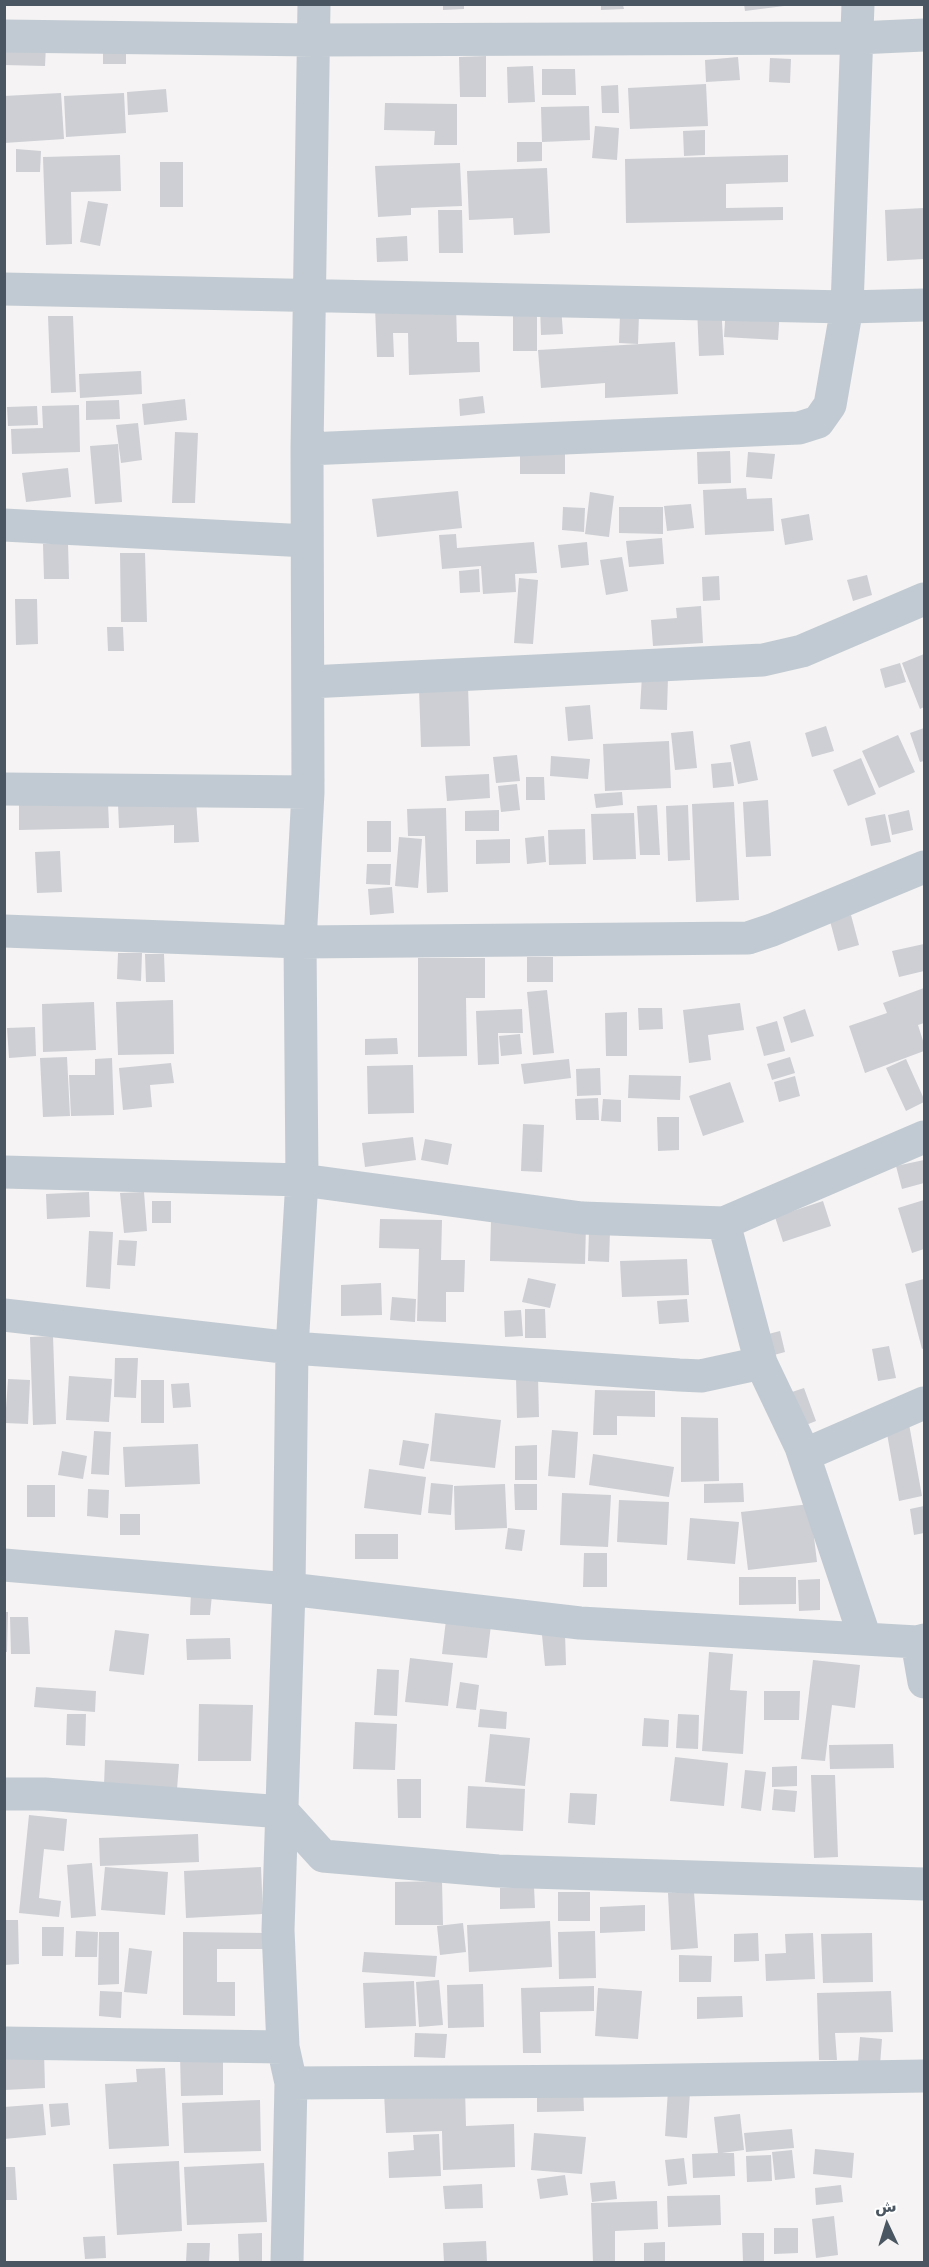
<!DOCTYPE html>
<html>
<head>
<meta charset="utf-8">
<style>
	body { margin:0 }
	#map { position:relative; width:929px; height:2267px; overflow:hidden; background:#f5f3f3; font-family:"DejaVu Sans",Cairo,sans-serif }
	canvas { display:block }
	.frame { position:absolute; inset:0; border:6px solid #4a5661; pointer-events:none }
	.north { position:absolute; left:857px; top:2195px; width:60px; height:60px; -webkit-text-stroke:4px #fff; paint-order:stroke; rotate:356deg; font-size:16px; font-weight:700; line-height:24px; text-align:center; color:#4a5661 }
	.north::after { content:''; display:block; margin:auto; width:21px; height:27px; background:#4a5661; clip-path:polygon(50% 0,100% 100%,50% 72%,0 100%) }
</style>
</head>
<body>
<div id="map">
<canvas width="929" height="2267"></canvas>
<div class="frame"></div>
<div class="north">ش</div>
</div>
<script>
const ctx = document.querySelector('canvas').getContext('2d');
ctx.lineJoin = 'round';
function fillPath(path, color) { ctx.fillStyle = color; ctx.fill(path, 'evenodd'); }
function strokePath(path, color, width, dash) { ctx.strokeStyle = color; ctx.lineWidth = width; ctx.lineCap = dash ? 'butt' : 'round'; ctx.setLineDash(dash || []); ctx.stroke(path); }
fillPath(new Path2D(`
	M443,4H464V9L443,10Z
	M744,4H784V6L745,11Z
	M601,5H623L624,9L601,10Z
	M4,44L46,45L45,66L4,65Z
	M103,46H126V64H103Z
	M486,56V97H460L459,57Z
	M738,57L740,80L706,82L705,60Z
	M770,58L791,59L790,83L769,82Z
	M533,66L535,102L508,103L507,67Z
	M542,69H575L576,95H542Z
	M706,84L708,126L630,129L628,88Z
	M618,85L619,113H602L601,86Z
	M166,89L168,112L128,115L127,92Z
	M61,93L64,139L4,143V96Z
	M124,93L126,133L66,137L64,96Z
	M385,103L457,104V145H434L435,131L384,130Z
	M589,106L590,140L542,142L541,107Z
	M595,126L619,128L617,160L592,158Z
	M705,130V155L684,156L683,131Z
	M517,142H542V161L517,162Z
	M16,149L41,151L40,172H16Z
	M120,155L121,191L71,192L72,244L46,245L43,157Z
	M788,155V182L726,184V208L783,207V220L626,223L625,159Z
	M160,162H183V207H160Z
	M460,163L462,206L411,208V215L378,217L375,166Z
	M547,168L550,233L514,235L513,218L469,220L467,171Z
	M88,201L108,204L100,246L80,242Z
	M924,208V259L887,261L885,210Z
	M438,210H462L463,253H439Z
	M407,236L408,261L377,262L376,238Z
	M456,304L457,342H479L480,372L409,375L408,333H393L394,357H377L375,307Z
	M537,304V351H513V305Z
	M561,305L563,334L541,335L540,306Z
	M721,305L724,355L699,356L697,307Z
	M726,306L780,309L778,340L724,337Z
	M620,314H639L638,344L619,343Z
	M48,316H73L76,392L51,393Z
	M675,342L678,394L605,398V383L541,388L538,350Z
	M141,371L142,394L80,398L79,374Z
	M483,396L485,413L460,416L459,399Z
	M185,399L187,420L144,425L142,404Z
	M119,400L120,419L86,420V401Z
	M79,405L80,452L12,454L11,429L43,428L42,406Z
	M37,406L38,425L8,426L7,407Z
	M138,423L142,460L121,463L116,425Z
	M175,432L198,433L195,503H172Z
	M118,444L122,502L95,504L90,446Z
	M520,449H565V474H520Z
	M730,451L731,483L698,484L697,452Z
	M748,452L775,454L772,479L746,477Z
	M68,468L71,497L26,502L22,473Z
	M746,488L747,499L772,498L774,531L705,535L703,490Z
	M458,491L462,528L377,537L372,499Z
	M590,492L614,496L609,537L585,534Z
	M691,504L694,528L667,531L664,506Z
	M563,507L585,508L584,532L562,530Z
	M619,507H663V534L619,533Z
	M809,514L813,540L785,545L781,519Z
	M456,534L457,548L534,542L537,573L515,574L516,592L483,594L481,566L442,569L439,535Z
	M662,538L664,564L629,567L626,541Z
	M587,542L589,565L561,568L558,545Z
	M68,543L69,579H44L43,544Z
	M120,553H145L147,622H121Z
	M622,557L628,591L606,595L600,560Z
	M479,569L480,592L460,593L459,571Z
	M867,575L872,595L853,601L847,580Z
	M719,576L720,600L703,601L702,577Z
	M519,578L538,580L533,644L514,643Z
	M15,599H37L38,644L16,645Z
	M701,606L703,643L653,646L651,620L677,618L676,608Z
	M107,627H123L124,651H108Z
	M924,654V707L920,709L902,663Z
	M900,663L906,682L885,688L880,669Z
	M642,676L668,677L667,710L640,709Z
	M468,686L470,746L421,747L419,688Z
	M590,705L593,739L568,741L565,707Z
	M826,726L834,751L812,757L805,733Z
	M924,728V761L920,762L910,733Z
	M693,731L697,768L675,770L671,733Z
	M898,735L915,772L879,788L862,751Z
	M669,741L671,788L605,791L603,744Z
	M750,741L758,780L738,784L730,745Z
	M517,755L520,781L496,783L493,757Z
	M551,756L590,759L588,779L550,776Z
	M861,758L876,794L848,806L833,770Z
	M731,762L734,786L713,788L711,764Z
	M489,774L490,798L447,801L445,776Z
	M526,777H544L545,800H526Z
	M517,784L520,810L501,812L498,786Z
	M622,792L623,805L596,808L594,794Z
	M196,800L199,842L174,843V825L119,828L118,804Z
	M768,800L771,856L746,857L743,802Z
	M108,802L109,828L19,830V803Z
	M734,802L739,900L696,902L692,804Z
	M657,805L660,855H640L637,806Z
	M688,805L690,860L668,861L666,806Z
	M446,808L448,892L427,893L425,836H408L407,809Z
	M499,810V831H465V811Z
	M909,810L913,830L892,835L888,815Z
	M634,813L636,859L593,860L591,814Z
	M885,814L891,842L871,846L865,818Z
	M367,821H391V852H367Z
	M585,829L586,864L549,865L548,830Z
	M544,836L546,862L527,864L525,838Z
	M399,837L422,839L418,888L395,886Z
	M510,839V863L476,864V840Z
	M60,851L62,892L37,893L35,852Z
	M367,864H391L390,885L366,884Z
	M392,887L394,913L370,915L368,889Z
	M851,915L859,945L838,951L830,921Z
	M924,944V971L899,977L892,951Z
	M118,953H142L141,981L117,979Z
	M145,954H164L165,982H146Z
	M527,957H553V982H527Z
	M418,958H485V998H466L467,1056L418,1057Z
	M924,988V1023L918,1025L924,1044V1051L865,1073L849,1026L887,1013L883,1003Z
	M547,990L554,1053L533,1055L527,992Z
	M173,1000L174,1054L118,1055L116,1002Z
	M94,1002L96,1050L43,1052L42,1004Z
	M740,1003L744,1030L708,1035L711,1060L689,1063L683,1010Z
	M638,1008H662L663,1029L639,1030Z
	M522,1009L523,1033H498L499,1064L478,1065L476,1011Z
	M805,1009L814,1036L791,1043L783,1017Z
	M627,1012V1056H606L605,1013Z
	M777,1021L785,1051L764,1056L756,1027Z
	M35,1027L36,1056L9,1058L7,1028Z
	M520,1034L522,1054L501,1056L499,1036Z
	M397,1038L398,1054L365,1055V1039Z
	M67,1057L70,1116L43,1117L40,1058Z
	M790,1057L795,1073L772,1080L767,1064Z
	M112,1058L114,1115L71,1116L69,1075H95V1059Z
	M569,1059L571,1078L524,1084L521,1064Z
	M906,1059L924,1099V1102L906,1111L886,1068Z
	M171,1063L174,1083L150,1085L152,1107L123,1110L119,1068Z
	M413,1065L414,1113L368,1114L367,1066Z
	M600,1068L601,1095L577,1096L576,1069Z
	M629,1075L681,1076L680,1100L628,1098Z
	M795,1076L800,1096L779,1102L774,1082Z
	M730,1082L744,1122L703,1136L689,1096Z
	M598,1098L599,1120H576L575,1099Z
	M603,1099L621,1100V1122L601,1121Z
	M657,1117H679V1150L658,1151Z
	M523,1124L544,1125L542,1172L521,1171Z
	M413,1137L416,1160L365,1167L362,1143Z
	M425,1139L452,1144L448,1165L421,1160Z
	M924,1160V1183L902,1189L896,1166Z
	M89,1192L90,1217L47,1219L46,1194Z
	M144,1192L147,1231L124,1233L120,1193Z
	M924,1200V1249L912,1253L898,1208Z
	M152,1201H171V1223H152Z
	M823,1201L831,1226L783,1242L775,1217Z
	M380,1219L442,1220L441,1260H465L464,1292H446V1322L417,1321L419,1249L379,1248Z
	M491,1222L586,1224L585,1264L490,1261Z
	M589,1230L610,1231L609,1262L588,1261Z
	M89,1231L113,1232L110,1289L86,1287Z
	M119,1240L137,1241L135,1266L117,1265Z
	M687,1259L689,1295L622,1297L620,1261Z
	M528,1278L556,1284L550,1308L522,1302Z
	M924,1279V1348L922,1349L905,1284Z
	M381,1283L382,1315L341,1316V1285Z
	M392,1297L416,1299L415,1322L390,1320Z
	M687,1299L689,1322L659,1324L657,1301Z
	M525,1309H545L546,1338H525Z
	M521,1310L523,1336L505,1337L504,1311Z
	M780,1331L785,1352L763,1358L757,1337Z
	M53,1336L56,1424L33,1425L30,1337Z
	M889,1346L896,1378L878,1381L872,1349Z
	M115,1358H138L136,1398L114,1397Z
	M69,1376L112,1379L109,1422L66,1420Z
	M516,1377H538L539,1417L517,1418Z
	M8,1379L30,1380L28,1424L5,1423Z
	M141,1380H164V1423H141Z
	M189,1383L191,1407L173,1408L171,1384Z
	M804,1388L816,1421L796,1429L783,1395Z
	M595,1390L655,1391V1417L617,1416V1435H593Z
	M435,1413L501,1420L495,1468L430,1461Z
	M681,1417L718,1418L719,1481L681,1482Z
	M909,1424L922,1496L899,1501L886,1428Z
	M552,1430L578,1432L575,1478L548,1476Z
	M94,1431L111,1432L109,1475L91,1474Z
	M403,1440L429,1444L424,1469L399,1465Z
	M198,1444L200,1484L125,1487L123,1447Z
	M537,1445V1480H515V1446Z
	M62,1451L87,1456L83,1479L58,1475Z
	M593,1454L674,1467L669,1497L589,1485Z
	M369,1469L426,1477L421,1515L364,1508Z
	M431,1483L453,1485L451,1515L428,1513Z
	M743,1483L744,1502L704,1503V1484Z
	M505,1484L507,1528L455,1530L454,1486Z
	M514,1484H537V1510H515Z
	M27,1485H55V1517H27Z
	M88,1489L109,1490L108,1518L87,1516Z
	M562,1493L611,1495L608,1547L560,1545Z
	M619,1500L669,1502L667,1545L617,1542Z
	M810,1504L817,1562L748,1570L741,1512Z
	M924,1506V1533L914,1535L910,1509Z
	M120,1514H140V1535H120Z
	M690,1518L739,1522L735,1564L687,1560Z
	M508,1528L525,1530L522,1551L505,1549Z
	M355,1534H398V1559H355Z
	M584,1553H607V1587H583Z
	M739,1577H796V1604L739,1605Z
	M820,1579V1610L799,1611L798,1580Z
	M191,1593L212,1595L210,1615H190Z
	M4,1612H8L7,1652H4Z
	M10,1617H28L30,1654H11Z
	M446,1620L491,1625L487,1658L442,1654Z
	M115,1630L149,1634L144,1675L109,1671Z
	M565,1633L566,1665L545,1666L542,1635Z
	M230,1638L231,1659L187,1660L186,1639Z
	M709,1652L733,1654L730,1690L747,1691L743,1754L702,1751Z
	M410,1658L453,1663L448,1706L405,1702Z
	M813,1660L860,1665L855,1708L832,1705L825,1761L801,1759Z
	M377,1669L399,1670L397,1716L374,1715Z
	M460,1682L479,1685L476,1710L456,1708Z
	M36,1687L96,1691L95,1712L34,1707Z
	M764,1691H800L799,1720H764Z
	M199,1704L253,1705L251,1761H198Z
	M480,1709L507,1712L506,1729L478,1727Z
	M67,1714H86L85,1746L66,1745Z
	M678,1714L699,1715L698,1749L676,1748Z
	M644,1718L669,1720L668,1747L642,1746Z
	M355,1722L397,1724L395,1770L353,1769Z
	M490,1734L530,1738L525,1786L485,1782Z
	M893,1744L894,1768L830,1769L829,1745Z
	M675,1757L728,1763L724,1806L670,1801Z
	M105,1760L179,1764L177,1789L104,1785Z
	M797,1766V1786L772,1787V1767Z
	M745,1770L766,1772L761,1811L741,1808Z
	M811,1775H835L838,1857L814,1858Z
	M397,1779H421V1818H398Z
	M468,1786L525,1789L523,1831L466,1828Z
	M774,1789L797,1791L795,1812L772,1810Z
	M570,1793L597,1794L595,1825L568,1823Z
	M29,1815L67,1819L64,1851L44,1849L39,1898L61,1901L59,1917L19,1913Z
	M198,1834L199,1862L100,1866L99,1838Z
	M92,1863L96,1916L71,1918L67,1865Z
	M105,1867L168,1872L165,1915L101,1910Z
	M261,1867L263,1914L186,1918L184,1871Z
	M442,1881L443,1925H395V1882Z
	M534,1887L535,1908L500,1909V1888Z
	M558,1892H590V1921H558Z
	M694,1892L698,1948L671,1950L668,1893Z
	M645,1905V1931L600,1933V1907Z
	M4,1920H18L19,1964L4,1965Z
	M550,1921L552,1967L469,1972L467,1925Z
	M463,1923L466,1952L440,1955L437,1926Z
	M42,1927H64L63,1956H42Z
	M76,1931L98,1932L97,1957H75Z
	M595,1931L596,1978L559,1979L558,1932Z
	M99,1932H119V1984L98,1985Z
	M183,1932L266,1933V1949H217V1982H235V2016L183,2015Z
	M758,1933L759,1961L734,1962V1934Z
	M813,1933L815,1979L766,1981L765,1954L786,1953L785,1934Z
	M872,1933L873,1982L823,1983L821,1934Z
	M129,1948L152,1951L147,1994L124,1992Z
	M364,1952L437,1956L435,1977L362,1972Z
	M679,1955L712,1956L711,1982H679Z
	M439,1980L443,2025L419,2027L416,1982Z
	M414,1981L416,2026L365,2028L363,1983Z
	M483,1984L484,2027L448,2028L447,1985Z
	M594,1986V2011L540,2012L541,2053H523L521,1988Z
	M598,1988L642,1991L638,2039L595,2036Z
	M100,1991L122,1992L121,2018L99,2016Z
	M891,1991L893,2032L835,2033L837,2060H819L817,1993Z
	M742,1996L743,2017L697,2019V1997Z
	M415,2033L447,2034L445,2058L414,2057Z
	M860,2037L882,2039L880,2065L858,2063Z
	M44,2052L45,2088L4,2090V2054Z
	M180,2055H223V2095L181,2096Z
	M165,2068L169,2146L109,2149L105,2084L137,2082L136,2069Z
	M583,2088L584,2111L537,2112V2089Z
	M465,2089L466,2126L514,2124L515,2167L443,2170L442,2131L386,2133L384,2092Z
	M668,2090L690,2092L687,2138L665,2136Z
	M260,2100L261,2151L184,2153L182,2103Z
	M68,2103L70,2125L51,2127L49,2104Z
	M43,2104L46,2135L4,2139V2107Z
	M740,2114L744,2150L722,2153H734L735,2176L693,2178L692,2154L718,2153L714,2117Z
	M792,2129L794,2148L746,2152L744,2133Z
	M534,2133L586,2137L582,2174L531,2170Z
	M439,2134L441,2176L389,2178L388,2152L414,2150L413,2135Z
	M815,2149L854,2153L852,2178L813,2174Z
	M792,2150L795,2178L775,2180L772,2152Z
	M771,2155L772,2181L747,2182L746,2156Z
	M684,2158L687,2184L668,2186L665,2160Z
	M179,2161L182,2231L117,2235L113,2164Z
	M264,2163L267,2222L187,2225L184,2167Z
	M4,2167H15L17,2200H4Z
	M565,2175L568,2195L540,2199L537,2179Z
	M615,2181L617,2199L592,2202L590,2183Z
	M482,2184L483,2208L445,2209L443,2186Z
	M841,2185L843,2202L816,2205L815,2188Z
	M720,2195L721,2225L668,2227L667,2196Z
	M657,2201L658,2229L615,2231V2262H593L591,2203Z
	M834,2216L838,2255L816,2258L812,2219Z
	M774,2228H798V2253L774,2254Z
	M262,2233V2262H239L238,2234Z
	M742,2233H764V2262H743Z
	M105,2236L106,2258L85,2259L83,2237Z
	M486,2241L487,2262H444L443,2243Z
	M665,2242V2262H644V2243Z
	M187,2243H210L209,2262H186Z`), '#cdcfd5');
strokePath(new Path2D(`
	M4,36L314,40L857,38L924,35
	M4,289L847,307L924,305
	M307,449L799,428L818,422L830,405L847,307L858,4
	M4,525L307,541
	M309,682L763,660L802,651L924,599
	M4,789L308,792
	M4,931L300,942L748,938L772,930L924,867
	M4,1172L302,1180L582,1218L724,1223L924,1137
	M724,1223L761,1363L801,1447L865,1638
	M4,1315L292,1348L679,1375L701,1376L761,1363
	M804,1455L924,1403
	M4,1565L289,1589L580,1623L917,1642L924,1640
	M917,1642L924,1682
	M4,1794H45L283,1812L323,1856L498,1871L924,1884
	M4,2043L283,2047
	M291,2083L617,2081L924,2076
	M287,2262L291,2083L283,2047L278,1930L289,1589L292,1348L302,1180L300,942L308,792L307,449L314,4`), '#c1cad2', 33);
</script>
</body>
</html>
